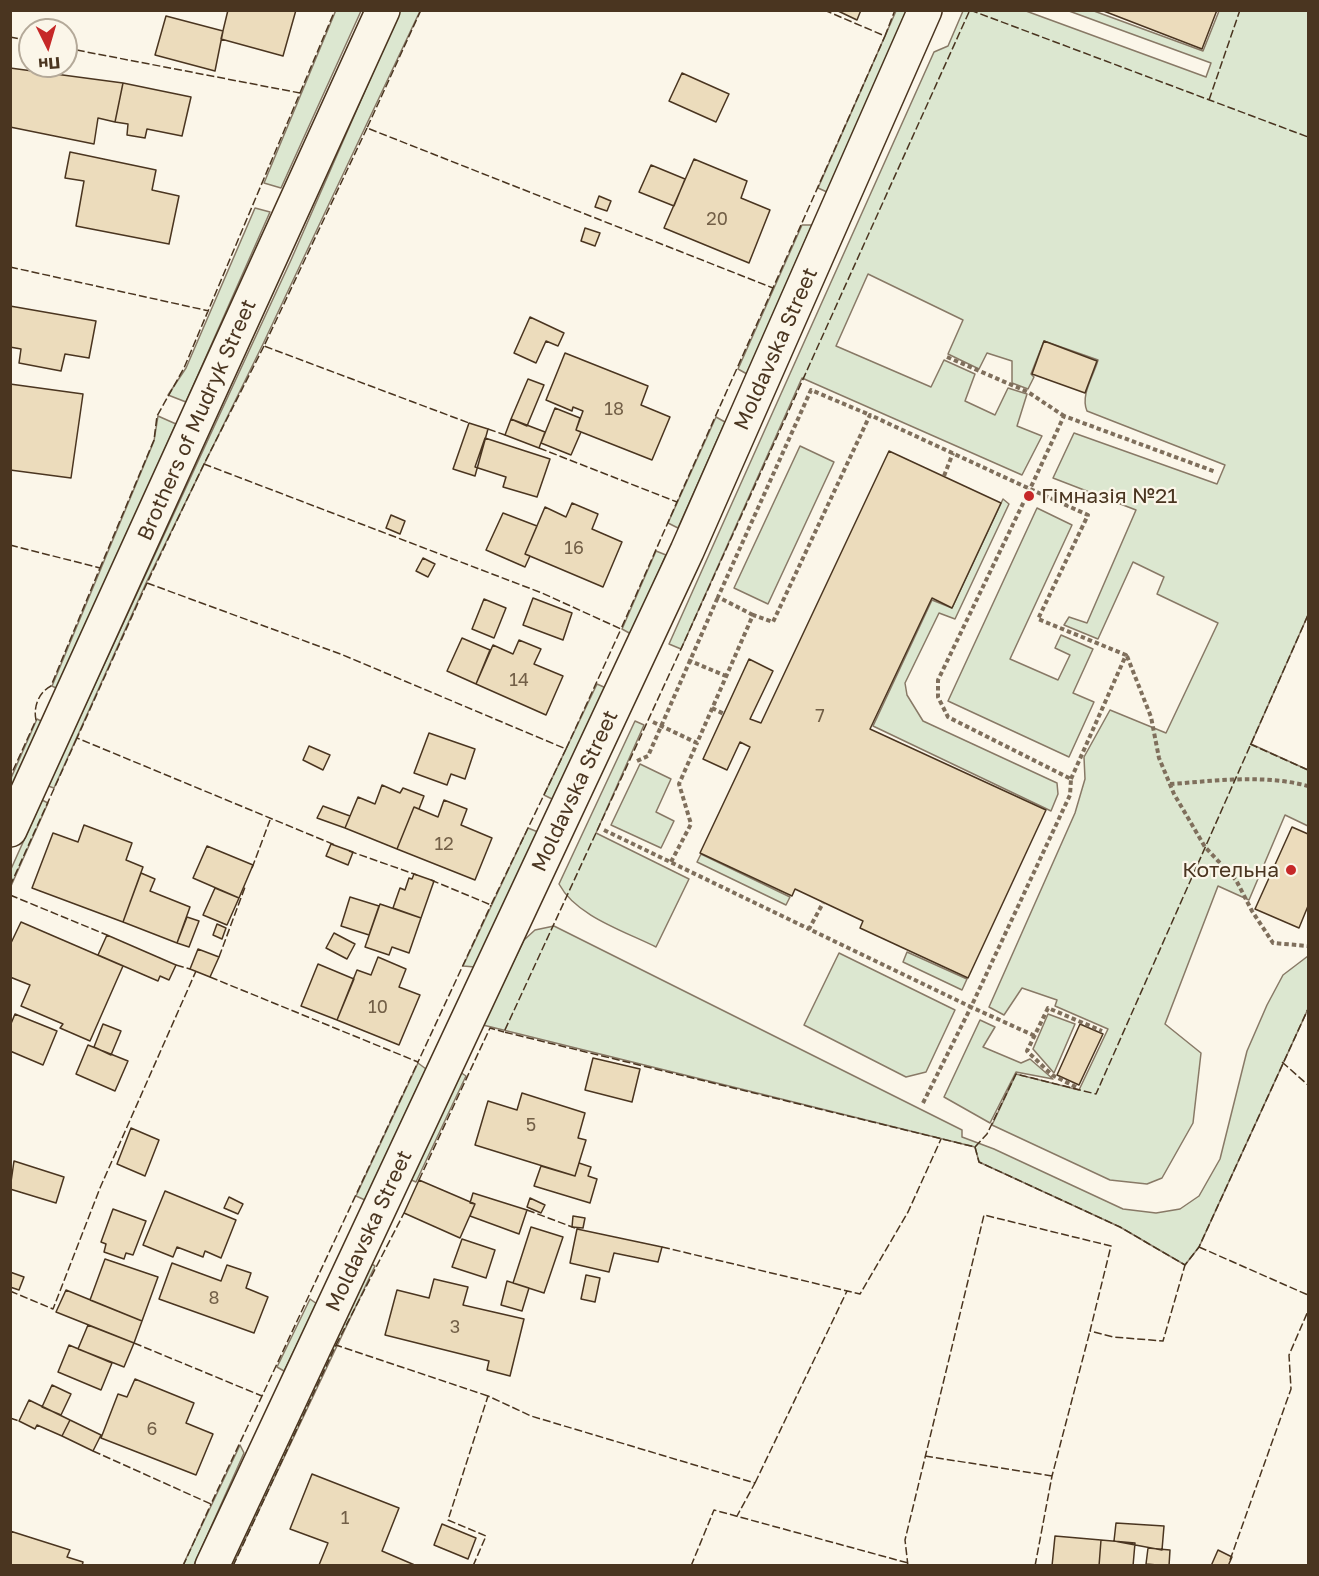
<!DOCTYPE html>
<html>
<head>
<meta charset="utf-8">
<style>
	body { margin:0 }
	#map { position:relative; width:1319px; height:1576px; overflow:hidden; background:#fbf6e9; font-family:"Golos Text",sans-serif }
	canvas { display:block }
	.frame { position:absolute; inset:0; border:12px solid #4a3520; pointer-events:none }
	.north { position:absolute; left:18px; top:18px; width:60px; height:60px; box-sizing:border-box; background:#fbf6e9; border:2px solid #b4a999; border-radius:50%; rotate:175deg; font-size:16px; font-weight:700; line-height:24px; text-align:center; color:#4a3520 }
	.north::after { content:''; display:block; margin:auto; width:21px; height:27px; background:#c62828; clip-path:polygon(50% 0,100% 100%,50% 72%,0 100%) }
</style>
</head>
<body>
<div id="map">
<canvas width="1319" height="1576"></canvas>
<div class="frame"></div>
<div class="north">Пн</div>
</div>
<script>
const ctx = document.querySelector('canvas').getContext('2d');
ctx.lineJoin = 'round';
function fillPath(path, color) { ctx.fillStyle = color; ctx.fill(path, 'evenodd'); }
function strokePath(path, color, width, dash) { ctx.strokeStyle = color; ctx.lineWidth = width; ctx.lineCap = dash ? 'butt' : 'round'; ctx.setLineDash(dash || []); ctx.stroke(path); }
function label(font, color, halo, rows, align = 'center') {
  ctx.font = font + ' "Golos Text",sans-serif'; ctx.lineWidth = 4.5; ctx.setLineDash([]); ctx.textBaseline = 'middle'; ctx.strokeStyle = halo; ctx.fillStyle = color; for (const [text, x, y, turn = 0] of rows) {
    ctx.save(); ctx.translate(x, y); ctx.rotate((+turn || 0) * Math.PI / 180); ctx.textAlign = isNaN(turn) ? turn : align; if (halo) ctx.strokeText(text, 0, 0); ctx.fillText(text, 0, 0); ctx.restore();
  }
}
const green = new Path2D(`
	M336,10L361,11L281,188L264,183Z
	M400,11H420L263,344L147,581L54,788L48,786L291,260Z
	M896,11H908L827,192L818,188Z
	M963,11H1026L1206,77L1211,63L1069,11H1094L1203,51L1219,11H1308V615L1251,744L1308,770V826L1285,815L1249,900L1218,886L1165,1024L1201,1053L1193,1123L1162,1178L1147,1184L1110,1180L992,1125L1016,1074L1079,1090L1108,1029L1055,1006L1057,1000L1022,988L1004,1015L989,1007L1075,813L1085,779L1084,757L1110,710L1166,733L1218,623L1157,594L1164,577L1133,562L1098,639L1064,625L1069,617L1087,623L1136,510L1053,478L1074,433L1217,484L1225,465L1087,411C1080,395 1094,375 1098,360L1044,341L1031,374L1034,377L1028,389L1012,383V361L987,353L979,369L948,354L963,320L868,274L836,346L931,387L944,360L975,374L965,401L995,415L1008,388L1027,394L1017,426L1042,436L1022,475L802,378L681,649L669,644L934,52L948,46Z
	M255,208L270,212L186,402L168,395L186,368Z
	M802,225H812L747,374L738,369Z
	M158,416L176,424L58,689L52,686L154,441Z
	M716,417L725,422L678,528L668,523Z
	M800,446L834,462L768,604L734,588Z
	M1003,499L1009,504L955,619L939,613L905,683L907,695L923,721L1057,783L1058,794L1051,811L873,726L932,600L952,608Z
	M1037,508L1072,525L1010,659L1058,680L1070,655L1055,648L1061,635L1093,649L1073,693L1094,702L1069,757L948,701Z
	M656,551L666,555L631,634L622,629Z
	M597,684L606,688L554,800L544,795Z
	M37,719L43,722L11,796V778Z
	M635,721L644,725L596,833L689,879L656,947C624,931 576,916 559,884Z
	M640,764L671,779L656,812L674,821L661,848L611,825Z
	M42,800L48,803L11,886V869Z
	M528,828L538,832L475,967L463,966Z
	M701,854L790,897L786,905L697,862Z
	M554,926L962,1130V1137L994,1149L1123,1209L1156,1213L1180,1209L1199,1196L1220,1159L1247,1051L1267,1005L1283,975L1308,956V1009L1199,1247L1185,1265L1120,1227L979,1162L975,1147L483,1025L524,940L535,930Z
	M907,952L967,979L962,990L903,962Z
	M839,953L955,1010L926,1072L906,1077L804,1025Z
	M1048,1014L1075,1024L1054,1073L1033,1049Z
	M980,1020L995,1027L983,1047L1021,1063L1030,1059L1053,1079L1016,1072L990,1123L944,1097Z
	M418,1063L426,1069L365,1200L356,1196Z
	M460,1072L466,1076L416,1182L409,1179Z
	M370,1263L375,1266L233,1565L227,1566Z
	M310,1299L317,1304L284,1371L277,1367Z
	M240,1445L244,1453L194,1565H183Z`);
fillPath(green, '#dce7d0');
strokePath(green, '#887966', 1.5);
const building = new Path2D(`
	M228,10H296L283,56L221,39Z
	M836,10H861L857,20Z
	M1101,10H1217L1202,49Z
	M166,16L223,31L215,71L155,55Z
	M10,68L123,83L115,122L98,118L94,144L10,127Z
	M682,73L729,94L716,122L669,101Z
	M123,83L191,97L182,136L147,129L145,138L127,135L128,124L115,122Z
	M70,152L156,170L152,190L179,196L169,244L76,226L84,181L65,178Z
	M694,159L747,181L741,198L770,210L749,263L664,228Z
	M651,165L685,179L674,206L639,192Z
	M599,196L611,201L607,211L595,207Z
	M585,228L600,233L595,246L581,241Z
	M10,306L96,321L89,358L65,354L61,371L19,363L21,349L10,347Z
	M530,317L564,333L558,346L546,341L536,363L514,353Z
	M1044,341L1097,361L1085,393L1032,374Z
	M565,353L648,386L641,405L670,417L652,460L576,430L583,411L573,407L572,411L546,400Z
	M528,379L544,385L527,426L511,419Z
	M10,384L83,394L71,478L10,470Z
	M555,408L580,418L576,430L581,432L571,455L541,443Z
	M511,419L545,432L539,448L505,435Z
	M469,423L488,429L475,476L453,469Z
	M485,438L550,459L537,497L503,487L506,477L475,467Z
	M889,451L1001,503L952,608L932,598L870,729L1046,810L968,978L860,928L863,921L795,889L792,896L700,853L750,747L740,742L727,770L703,759L749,659L773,671L750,719L761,723Z
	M572,503L598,514L592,529L622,542L603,587L525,554L545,507L566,517Z
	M503,513L537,526L525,554L530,556L525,567L486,550Z
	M391,515L405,521L400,534L386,528Z
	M423,558L435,564L428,577L416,571Z
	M533,598L572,613L563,640L523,625Z
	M484,599L506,608L494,638L472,629Z
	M462,638L490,650L476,684L447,671Z
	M519,640L541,649L534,664L563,676L546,715L476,684L493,645L513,654Z
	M429,733L475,749L465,779L451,774L447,785L414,773Z
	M309,746L330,755L323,770L303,760Z
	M382,785L400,793L403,788L424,796L419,809L414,807L397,849L345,828L358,797L375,804Z
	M444,800L467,809L461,825L492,838L475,880L397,849L414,807L438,817Z
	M323,806L350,816L345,828L317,818Z
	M84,825L132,843L126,860L143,867L123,922L32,888L53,833L78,842Z
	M1292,827L1308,834V906L1299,928L1255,909Z
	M331,844L353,852L348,865L326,856Z
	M207,846L253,865L239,898L193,878Z
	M141,873L155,879L150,891L190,907L177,943L123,922Z
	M414,874L434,881L421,918L393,908L400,888L405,890L409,878L412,879Z
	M215,888L239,898L227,925L203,915Z
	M350,897L379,906L369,935L341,926Z
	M380,904L421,918L409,953L392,947L389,955L365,947Z
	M187,917L199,921L189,947L177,943Z
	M21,922L123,966L90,1041L60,1028L63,1024L21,1006L30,985L10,977V945Z
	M217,924L226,928L222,939L213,935Z
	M334,933L355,944L347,959L326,948Z
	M107,935L176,965L169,980L160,976L158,981L98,955Z
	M198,949L219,957L210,977L190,969Z
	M378,957L406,969L399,987L420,995L399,1045L337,1020L357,970L371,975Z
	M318,964L354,979L337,1020L301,1006Z
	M15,1014L57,1031L43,1065L10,1051V1026Z
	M103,1024L121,1031L111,1055L94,1047Z
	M1080,1024L1103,1034L1079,1085L1057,1075Z
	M88,1045L128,1061L115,1091L76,1074Z
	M593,1058L640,1069L632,1102L585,1090Z
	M522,1093L585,1113L578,1138L586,1140L575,1176L475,1145L488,1101L517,1110Z
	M131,1128L159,1140L145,1176L117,1164Z
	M14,1161L64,1177L56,1203L10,1189Z
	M579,1163L591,1167L588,1176L597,1179L590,1203L534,1186L541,1166L575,1176Z
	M419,1180L475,1204L460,1238L404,1213Z
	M165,1191L236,1220L221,1258L205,1251L203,1257L177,1247L173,1257L143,1245Z
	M473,1193L527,1210L519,1234L470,1216L475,1204L470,1203Z
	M229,1197L243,1204L238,1214L224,1208Z
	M530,1198L545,1205L541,1213L527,1207Z
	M113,1209L146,1221L133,1255L126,1253L124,1259L104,1252L106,1244L101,1242Z
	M573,1216L585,1218L583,1228L572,1227Z
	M531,1227L563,1237L544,1293L513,1283Z
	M577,1229L662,1247L658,1262L614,1253L609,1272L570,1263Z
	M462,1239L495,1250L486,1278L452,1267Z
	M105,1259L158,1277L142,1321L90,1300Z
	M172,1263L221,1281L227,1265L251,1273L246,1288L268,1297L254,1333L159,1299Z
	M10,1272L24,1277L19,1290L10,1287Z
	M586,1275L600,1278L595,1302L581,1299Z
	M434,1279L468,1287L463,1305L524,1319L510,1376L487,1370L489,1361L385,1335L397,1290L429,1298Z
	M507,1281L529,1288L522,1311L501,1305Z
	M66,1290L142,1321L134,1343L56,1312Z
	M88,1325L134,1343L124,1367L78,1349Z
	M69,1345L112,1363L101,1390L58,1372Z
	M135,1379L194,1403L186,1423L213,1434L196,1475L101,1438L118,1394L127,1397Z
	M52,1385L71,1394L61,1415L42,1407Z
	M29,1400L70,1420L62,1436L37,1425L35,1429L19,1421Z
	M70,1420L101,1435L93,1451L62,1436Z
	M312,1474L399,1508L382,1551L417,1566L319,1565L328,1543L290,1529Z
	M1116,1523L1164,1526L1162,1550L1114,1541Z
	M442,1524L476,1538L468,1559L434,1545Z
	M10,1531L70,1550L67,1557L83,1562L82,1566H10Z
	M1055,1536L1101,1540L1099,1566H1052Z
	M1101,1540L1135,1543L1133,1566H1099Z
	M1148,1548L1170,1550L1169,1566L1146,1564Z
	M1218,1550L1232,1557L1228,1566H1211Z`);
fillPath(building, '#ecdcbc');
strokePath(building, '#4a3520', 1.5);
const minor = new Path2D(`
	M10,830L383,10
	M212,1566L687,551L925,10`);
strokePath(minor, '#4a3520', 36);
strokePath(new Path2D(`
	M947,357L1028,392L1064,416
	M944,476L953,453
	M753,615L718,597L811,390L870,415
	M1127,656L1151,717L1159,758L1174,794L1205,847L1236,880L1252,911L1273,943L1308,946
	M688,660L726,676
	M712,708L724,714
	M653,722L697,743L753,615L773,622L870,415L1030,489L938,680V697L948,717L1071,779L1070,795L971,1007L809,929L823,903
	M637,761L648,756L718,597
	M1071,779L1126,655L1038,619L1088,515L1030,489L1064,416L1216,472
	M1170,784C1215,781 1263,774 1308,786
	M604,830L809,929
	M671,862L691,824L679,784L697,743
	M1076,1087L1052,1075L1027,1051L1048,1008L1102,1031
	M923,1103L971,1007L1035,1036`), '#7f6f5c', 4, [4.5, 3]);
strokePath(minor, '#fbf6e9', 33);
strokePath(new Path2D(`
	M421,10L367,128L773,288L885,36
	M824,10L885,36L895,10
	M970,10L1308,137
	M969,12L681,649L504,1032L975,1147L987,1134L1016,1074L1096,1094L1308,615
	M10,37L30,41
	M66,48L300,93L184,368L157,416L154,440L100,568
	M300,93L335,10
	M1209,100L1240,10
	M367,128L264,346L469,423
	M10,267L209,311
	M264,346L204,464L542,593L621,629L677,502
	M488,429L505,435
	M539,448L677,502L773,288
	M204,464L147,583L343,655L566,749L621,629
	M10,545L100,568L51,686C39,692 33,707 36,720L10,777
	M147,583L77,738L335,845
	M1250,744L1308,770
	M349,851L417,875
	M252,868L270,820
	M431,880L491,905L566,749
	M10,886L77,738
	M10,895L107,935
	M219,957L245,887
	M176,965L190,969
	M210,977L418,1062L491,905
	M1282,1062L1308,1085
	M975,1147L979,1162L1120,1227L1185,1265L1199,1247L1308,1009
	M419,1180L490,1028L504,1032
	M527,1210L575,1228
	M662,1247L860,1294L908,1212L941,1139
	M1199,1247L1308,1295
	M10,1291L53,1309L100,1188L196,971
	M134,1343L262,1396L418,1062
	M336,1345L404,1213
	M10,1418L19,1421
	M93,1451L211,1504L262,1396
	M925,1456L1052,1476
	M755,1483L847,1291
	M1230,1560L1291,1389L1289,1355L1308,1311
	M183,1566L211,1504
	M233,1566L336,1345L488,1396
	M473,1566L486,1536L448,1520L488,1396L531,1416L755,1483L737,1516
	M691,1566L714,1510L908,1563
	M908,1566L905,1540L984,1215L1111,1246L1090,1331L1113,1337L1163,1341L1185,1265
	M1035,1566L1052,1476L1090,1331`), '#4a3520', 1.5, [8, 3]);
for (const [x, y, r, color] of [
	[1029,496,6,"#c62828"],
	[1291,870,6,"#c62828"]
]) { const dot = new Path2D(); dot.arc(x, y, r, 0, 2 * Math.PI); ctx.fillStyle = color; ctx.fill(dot); strokePath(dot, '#fbf6e9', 2); }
label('18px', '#725f47', null, [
	["20",717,219],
	["18",614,409],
	["16",574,548],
	["14",519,680],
	["7",820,716],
	["12",444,844],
	["10",378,1007],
	["5",531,1125],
	["8",214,1298],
	["3",455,1327],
	["6",152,1429],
	["1",345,1518]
]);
label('21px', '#4a3520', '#fbf6e9', [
	["Moldavska Street",776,349,-66],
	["Brothers of Mudryk Street",197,420,-66],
	["Moldavska Street",575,791,-65],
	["Moldavska Street",369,1231,-65]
]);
label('21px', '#4a3520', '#fbf6e9', [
	["Гімназія №21",1041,496],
	["Котельна",1279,870,"right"]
], 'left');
</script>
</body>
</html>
